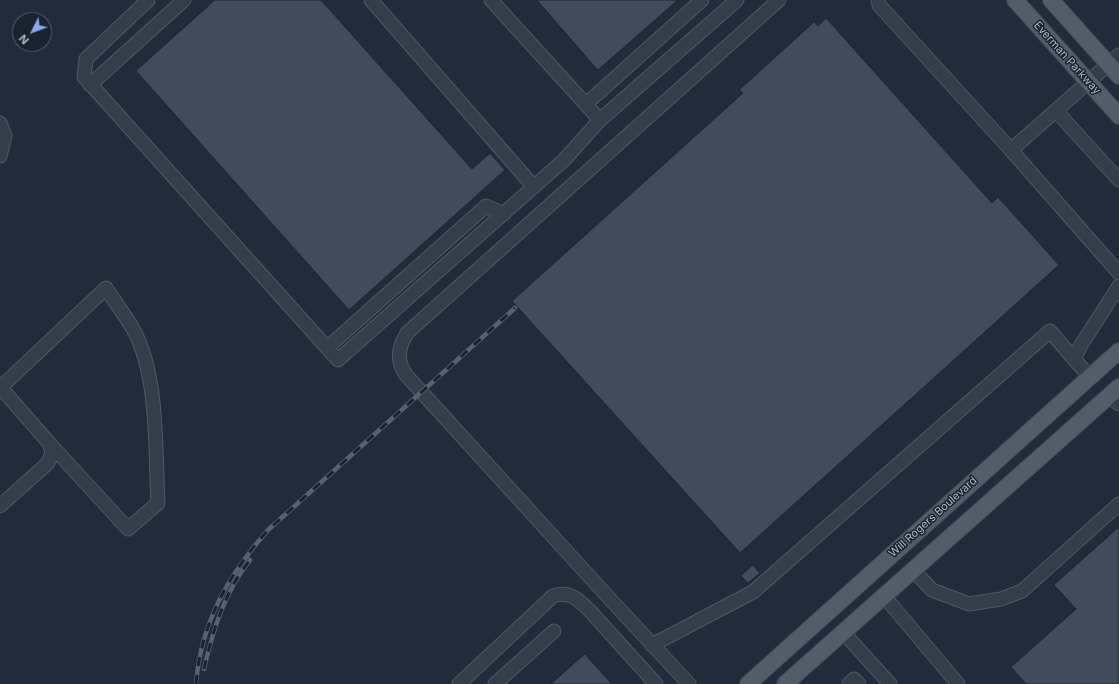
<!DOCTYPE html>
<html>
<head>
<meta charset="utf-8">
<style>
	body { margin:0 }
	#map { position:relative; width:1119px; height:684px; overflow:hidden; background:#232b3a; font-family:Inter,sans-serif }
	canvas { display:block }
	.north { position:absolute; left:12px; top:12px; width:40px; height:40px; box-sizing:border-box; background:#1b222f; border:1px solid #575e6b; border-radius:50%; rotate:228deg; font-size:11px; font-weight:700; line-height:16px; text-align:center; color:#b1b8c6 }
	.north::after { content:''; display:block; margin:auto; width:14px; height:18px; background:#87a9f5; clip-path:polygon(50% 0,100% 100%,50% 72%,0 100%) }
</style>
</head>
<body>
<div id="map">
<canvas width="1119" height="684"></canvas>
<div class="north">N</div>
</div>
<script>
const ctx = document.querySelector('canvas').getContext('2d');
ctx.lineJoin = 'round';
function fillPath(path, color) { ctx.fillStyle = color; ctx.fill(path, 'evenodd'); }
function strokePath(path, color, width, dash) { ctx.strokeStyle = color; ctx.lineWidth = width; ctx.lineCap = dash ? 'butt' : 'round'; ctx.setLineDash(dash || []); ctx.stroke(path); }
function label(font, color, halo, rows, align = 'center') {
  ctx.font = font + ' Inter,sans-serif'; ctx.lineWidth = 3; ctx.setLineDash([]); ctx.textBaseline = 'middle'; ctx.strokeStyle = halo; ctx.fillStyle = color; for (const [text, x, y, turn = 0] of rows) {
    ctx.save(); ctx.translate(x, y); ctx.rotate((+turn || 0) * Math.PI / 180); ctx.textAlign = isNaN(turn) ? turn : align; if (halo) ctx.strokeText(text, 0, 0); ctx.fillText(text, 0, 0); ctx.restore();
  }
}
const building = new Path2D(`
	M215,0H321L472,169L490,153L505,170L349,310L136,71Z
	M537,0H678L598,70Z
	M826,18L992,203L998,197L1059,265L740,553L512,301L743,93L739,90L814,22L818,26Z
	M1119,527V684H1026L1011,667L1076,609L1054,585Z
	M753,565L760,573L748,583L741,576Z
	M585,654L612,684H551Z`);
fillPath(building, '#424a5c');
strokePath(building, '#1d2431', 1);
const minor = new Path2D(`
	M148,0L86,59L84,77L338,360L564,160L600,120
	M371,0L534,187
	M491,0L600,120L737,0
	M878,0L879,5L1011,150
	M1119,55L1011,150L1119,273
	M90,85L184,0
	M586,104L702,0
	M1056,111L1119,180
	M0,123L5,136L0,156
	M327,348L486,206L504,214
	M1090,377L1074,359L1081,345L1119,286
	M0,387L50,444L52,455L47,464L0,506
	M1,387L106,288C115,302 125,315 133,329C159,375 155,451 158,503L128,529L50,444
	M1109,396L1119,404
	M913,570L932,590L969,604L1001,599L1022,591L1119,504
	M884,596L958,684
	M843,632L890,684
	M652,645L753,592L1050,331L1074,359
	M459,684L553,596C570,590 580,601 591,612L656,684
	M495,684L554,631
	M689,684L598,586L406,375C396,360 398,348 407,333L779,0
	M849,684L854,679L859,684`);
const major = new Path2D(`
	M1015,0L1119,116
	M1051,0L1119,76
	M748,684L1119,351
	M785,684L1119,387`);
strokePath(minor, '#515865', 15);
strokePath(major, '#3f4653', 18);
strokePath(minor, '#363d4a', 13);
strokePath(major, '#545c6a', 16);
const rail = new Path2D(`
	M204,669C213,630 225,591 250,560
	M196,684C201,623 228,575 268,530L515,308`);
strokePath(rail, '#586071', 4.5);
strokePath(rail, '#1b222f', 3, [9]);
label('11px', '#b1b8c6', '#1b222f', [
	["Everman Parkway",1067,58,48],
	["Will Rogers Boulevard",933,517,-42]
]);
</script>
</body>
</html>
